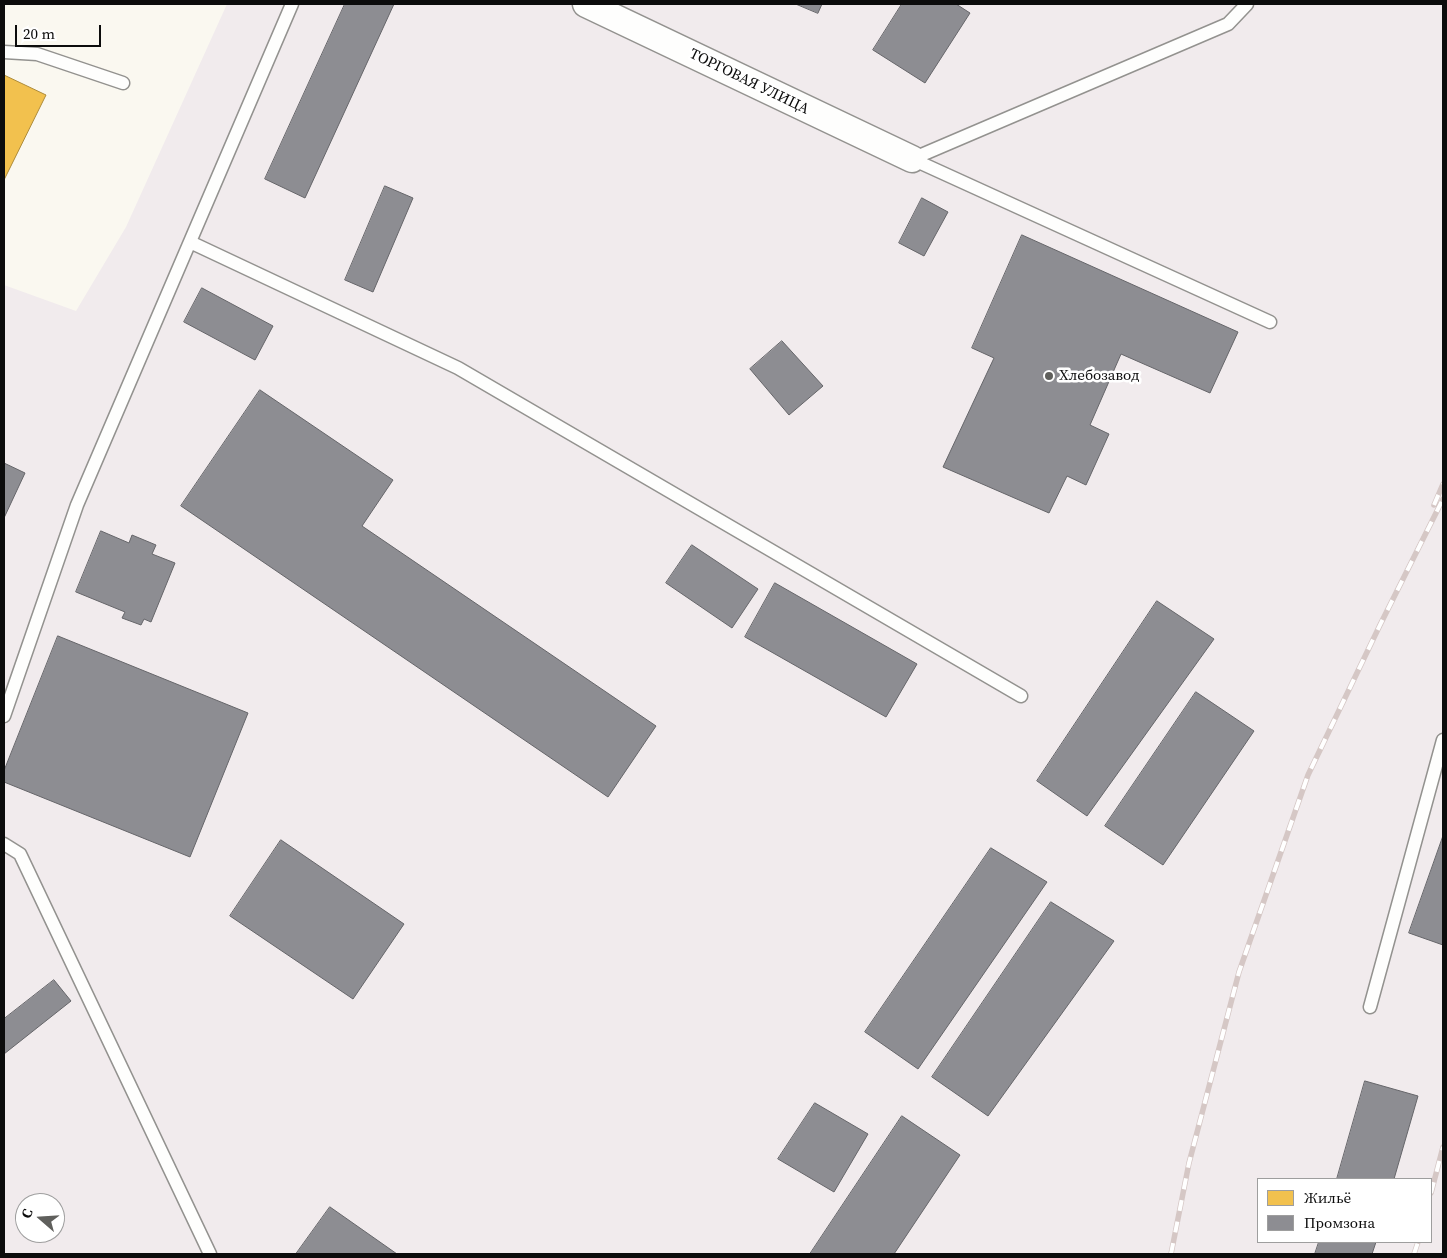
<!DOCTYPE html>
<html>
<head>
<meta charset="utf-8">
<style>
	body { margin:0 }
	#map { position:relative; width:1447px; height:1258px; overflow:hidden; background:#faf8f0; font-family:"Source Serif 4",serif }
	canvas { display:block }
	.frame { position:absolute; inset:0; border:5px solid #0c0c0c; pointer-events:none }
	.legend { position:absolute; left:1257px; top:1178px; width:175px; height:65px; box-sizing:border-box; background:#fff; border:1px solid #9e9e9e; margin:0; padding:6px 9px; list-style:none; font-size:15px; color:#0c0c0c }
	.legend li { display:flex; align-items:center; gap:10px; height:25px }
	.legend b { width:25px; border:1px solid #9e9e9e }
	.north { position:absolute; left:15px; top:1193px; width:50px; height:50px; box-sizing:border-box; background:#fff; border:1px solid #9e9e9e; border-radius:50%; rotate:289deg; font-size:14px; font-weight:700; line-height:20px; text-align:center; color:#0c0c0c }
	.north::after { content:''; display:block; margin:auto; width:18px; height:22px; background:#5f5f5c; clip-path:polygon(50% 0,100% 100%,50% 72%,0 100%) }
	.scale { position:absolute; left:15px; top:25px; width:86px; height:22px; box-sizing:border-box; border:2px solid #0c0c0c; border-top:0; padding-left:6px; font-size:15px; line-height:18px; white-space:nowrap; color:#0c0c0c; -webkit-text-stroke:4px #fff; paint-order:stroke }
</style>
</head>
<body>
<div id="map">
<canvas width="1447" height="1258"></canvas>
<div class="frame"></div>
<ul class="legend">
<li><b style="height:14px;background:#f2c14e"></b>Жильё</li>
<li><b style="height:14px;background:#8d8d92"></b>Промзона</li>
</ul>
<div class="north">С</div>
<div class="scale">20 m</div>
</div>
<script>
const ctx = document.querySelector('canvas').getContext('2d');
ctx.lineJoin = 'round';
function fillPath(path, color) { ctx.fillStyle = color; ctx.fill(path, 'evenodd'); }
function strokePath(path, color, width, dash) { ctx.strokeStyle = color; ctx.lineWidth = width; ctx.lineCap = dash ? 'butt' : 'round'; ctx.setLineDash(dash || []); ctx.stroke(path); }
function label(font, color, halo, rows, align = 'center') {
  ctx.font = font + ' "Source Serif 4",serif'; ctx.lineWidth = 5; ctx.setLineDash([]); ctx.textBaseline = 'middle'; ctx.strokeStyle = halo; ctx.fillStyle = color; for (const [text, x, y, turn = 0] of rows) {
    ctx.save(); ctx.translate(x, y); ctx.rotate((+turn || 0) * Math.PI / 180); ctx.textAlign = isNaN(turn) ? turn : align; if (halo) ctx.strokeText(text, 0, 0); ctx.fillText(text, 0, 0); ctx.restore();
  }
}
fillPath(new Path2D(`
	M227,4H1443V1254H4V285L76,311L126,227ZM1258,1179H1431V1242H1258ZM25,1203H55V1233H25Z`), '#f1ebed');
const homes = new Path2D(`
	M4,75L46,95L4,180Z`);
fillPath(homes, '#f2c14e');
strokePath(homes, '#ad8b3a', 1);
const industry = new Path2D(`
	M345,4H394L305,198L265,179Z
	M796,4H822L818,13Z
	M902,4H956L970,13L925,83L873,50Z
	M385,186L413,198L373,292L345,280Z
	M922,198L948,212L924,256L899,243Z
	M1022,235L1238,332L1210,393L1121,354L1090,425L1109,434L1086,485L1067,476L1049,513L943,467L994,358L972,348Z
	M202,288L273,326L255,360L184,322Z
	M782,341L823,386L789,415L750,369Z
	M260,390L393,480L362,526L656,726L608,797L181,506Z
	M4,463L25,473L4,518Z
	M101,531L129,543L132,535L156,545L152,554L175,563L151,622L144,619L141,625L122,618L125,612L76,592Z
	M692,545L758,589L732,628L666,583Z
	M775,583L917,664L886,717L745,637Z
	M1157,601L1214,639L1087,816L1037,781Z
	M58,636L248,713L190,857L4,782V771Z
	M1196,692L1254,731L1163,865L1105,826Z
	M1443,836V945L1409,933Z
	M281,840L404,924L353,999L230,916Z
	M991,848L1047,882L918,1069L865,1032Z
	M1051,902L1114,941L988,1116L932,1077Z
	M54,980L71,1001L4,1054V1019Z
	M1365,1081L1418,1096L1394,1179H1337Z
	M815,1103L868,1134L834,1192L778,1159Z
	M902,1116L960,1155L894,1254H810Z
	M330,1207L397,1254H296Z
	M1319,1242H1376L1372,1254H1315Z`);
fillPath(industry, '#8d8d92');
strokePath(industry, '#66666a', 1);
const lane = new Path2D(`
	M4,52L37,54L123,83
	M912,159L1270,322
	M912,159L1228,24L1247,4
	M190,242L458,368L1021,696
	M4,716L77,505L292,4
	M4,844L20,854L210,1254
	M1370,1007L1443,740`);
const street = new Path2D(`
	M586,4L912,159`);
strokePath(lane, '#93928f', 15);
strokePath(street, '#93928f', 29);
strokePath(lane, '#fefefd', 12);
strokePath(street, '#fefefd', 26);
const rail = new Path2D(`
	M1434,505L1443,484
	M1431,1193L1443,1147
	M1171,1254L1189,1163L1239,972L1308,775L1380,625L1443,499
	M1414,1254L1418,1242`);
strokePath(rail, '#d5c7c5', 5.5);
strokePath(rail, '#fff', 4, [11]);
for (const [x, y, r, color] of [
	[1049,376,5,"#5f5f5c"]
]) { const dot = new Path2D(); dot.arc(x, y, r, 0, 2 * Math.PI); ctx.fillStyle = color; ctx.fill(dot); strokePath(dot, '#fff', 2); }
label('15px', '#0c0c0c', '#fff', [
	["ТОРГОВАЯ УЛИЦА",749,82,26]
]);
label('15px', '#0c0c0c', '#fff', [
	["Хлебозавод",1059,376]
], 'left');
</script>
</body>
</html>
